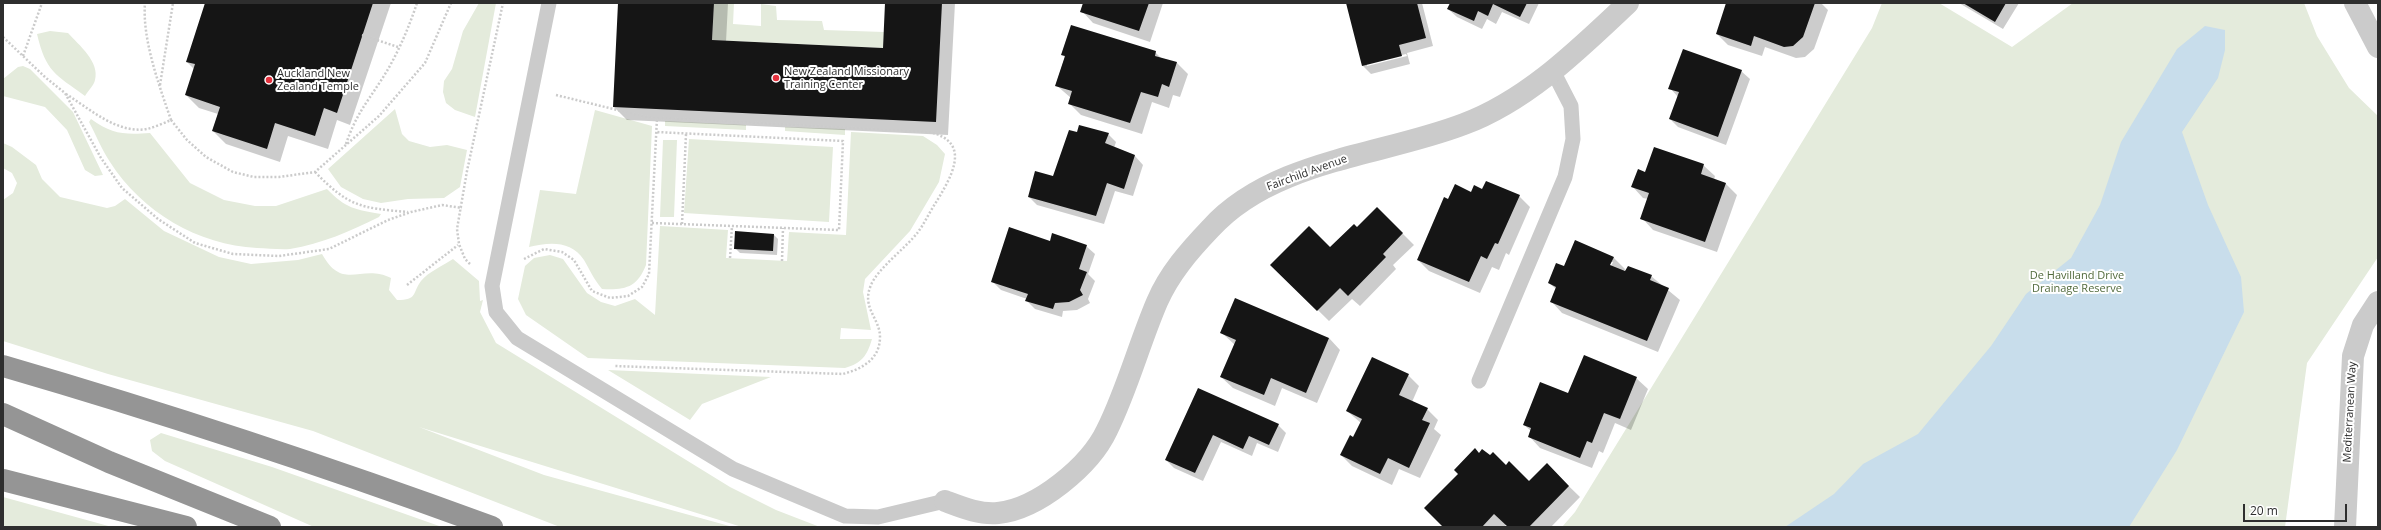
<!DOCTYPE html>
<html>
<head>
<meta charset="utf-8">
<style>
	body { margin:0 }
	#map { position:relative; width:2381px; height:530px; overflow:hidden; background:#fff; font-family:"Open Sans",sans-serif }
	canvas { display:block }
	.frame { position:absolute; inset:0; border:4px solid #2e2e2e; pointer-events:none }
	.scale { position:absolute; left:2243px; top:504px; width:104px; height:18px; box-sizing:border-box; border:2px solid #2e2e2e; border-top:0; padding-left:5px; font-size:12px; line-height:14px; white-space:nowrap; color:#2e2e2e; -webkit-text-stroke:3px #fff; paint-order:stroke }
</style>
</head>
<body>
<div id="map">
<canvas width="2381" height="530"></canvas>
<div class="frame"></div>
<div class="scale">20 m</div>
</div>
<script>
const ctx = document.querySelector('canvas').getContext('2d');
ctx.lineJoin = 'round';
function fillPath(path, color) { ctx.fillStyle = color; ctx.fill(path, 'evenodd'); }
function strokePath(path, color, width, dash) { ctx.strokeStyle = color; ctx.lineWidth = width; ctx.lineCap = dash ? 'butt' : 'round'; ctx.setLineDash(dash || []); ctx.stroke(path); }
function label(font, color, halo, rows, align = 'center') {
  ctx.font = font + ' "Open Sans",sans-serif'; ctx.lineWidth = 4; ctx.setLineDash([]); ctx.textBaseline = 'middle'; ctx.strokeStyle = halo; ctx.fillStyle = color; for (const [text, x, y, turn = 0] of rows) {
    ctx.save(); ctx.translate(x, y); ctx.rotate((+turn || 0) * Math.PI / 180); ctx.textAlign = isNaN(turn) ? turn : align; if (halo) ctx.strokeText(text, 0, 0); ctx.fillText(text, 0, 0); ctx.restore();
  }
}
fillPath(new Path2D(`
	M479,3H496L475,117L455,110L446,103L443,92L444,81L452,69L463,31Z
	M714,3H734L733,24L761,26V4L776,6L777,20L822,21L824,30L884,32L883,48L712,40Z
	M1882,3H1939L2012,47L2073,3H2304L2317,36L2349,88L2378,116V257L2307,363L2285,527H1562L1575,512L1872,28Z
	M50,31L68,33C79,45 100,62 95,80C94,85 88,91 85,96C55,74 46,72 37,34Z
	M23,66L30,69L73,112L103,175L95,176L85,170L67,130L45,107L3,96V79L18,67Z
	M395,109L402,134L409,141L430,147L447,145L467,150L460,187L444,198L408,199L381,203L363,199L341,187L328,169Z
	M595,110L652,126L646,265C637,288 625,290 602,289C593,278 590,270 584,260C571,240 549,242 529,247L540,190L576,194Z
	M91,119C112,134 124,135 150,133L190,183L224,200L255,206H276L327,189C345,208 356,210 381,214L379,217C350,231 322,244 290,249C280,250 267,248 257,248C198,245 142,212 110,162C102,150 96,135 89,122Z
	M665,121L746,125V130L665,126Z
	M785,127L845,129V135L785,131Z
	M851,132L923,136L937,145L945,154L939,182L910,231L865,279L863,292L871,330L841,328L840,339H872C867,356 862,363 845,368L588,358L526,315L518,299L525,266L534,258L550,255L563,259L587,293L601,302L615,306L635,299L655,315L660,226L728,230L726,258L787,261L789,232L846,235Z
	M689,139L833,147L829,222L684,213Z
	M663,140H677L674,217H660Z
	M3,143L12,147L36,165L42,179L60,197L107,208L115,206L125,199L164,231L219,257L251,264L298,260L322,254C343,292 361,263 391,278L389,290L397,300C418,300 412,293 421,281C428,272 444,265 453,259L479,281L480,301L483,300L480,312L496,343L730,487L776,510L820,527H742L419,427L544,475L733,527H560L313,431L108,374L3,341V200L13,193L17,183L12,173L3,168Z
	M608,370L771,377L702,404L690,420Z
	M161,433L272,467L442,527H314L165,461L152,451L150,440Z
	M3,497L112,527H3Z`), '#e4ebdc');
fillPath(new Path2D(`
	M2205,26L2225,30V50L2218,78L2182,132L2208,205L2241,277L2244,312L2177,450L2129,527H1785L1834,494L1863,464L1918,434L1991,346L2026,294L2071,258L2100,205L2121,142L2177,49Z`), '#c8ddeb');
fillPath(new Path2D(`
	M206,3H391L350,125L337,120L328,149L288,136L280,162L226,144L213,131L218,114L199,108L186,95L194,69L187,62Z
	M619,3H728L726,42L884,49L886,3H955L948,135L627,120L614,107Z
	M1084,3H1163L1150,42L1093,23L1082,11Z
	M1350,3H1422L1433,46L1407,53L1410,64L1371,74L1363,66ZM1406,54L1407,56L1367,66V64Z
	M1451,3H1539L1529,24L1502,12L1496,24L1487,19L1482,29L1457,17L1448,9Z
	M1727,3H1821L1828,10L1814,49L1805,57L1796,58L1765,47L1762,56L1728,45L1717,34Z
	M1959,3H2019L2003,29Z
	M1155,52L1162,59L1177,63L1188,74L1180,97L1173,95L1169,108L1152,102L1142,134L1081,115L1069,103L1071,98L1056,85L1065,57L1062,55Z
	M1741,71L1750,79L1726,145L1678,127L1670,119L1678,97L1670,88Z
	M1078,134H1108L1116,142L1114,148L1135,156L1143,165L1133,196L1115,191L1104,224L1037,205L1029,197L1054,177Z
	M1703,165L1715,176L1714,180L1725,183L1737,195L1717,252L1653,230L1642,218L1648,199L1643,198L1632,186Z
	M1483,191L1519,196L1530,207L1509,255L1506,253L1499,270L1492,267L1480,293L1429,271L1418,260L1449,200Z
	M1377,208L1414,245L1393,265L1396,269L1360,306L1352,299L1329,321L1272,265L1330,249L1357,229Z
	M774,235L778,239L777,255L740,253L735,248Z
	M1575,241L1614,258L1625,269L1624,272L1651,276L1680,300L1658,352L1562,313L1551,301L1556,289L1549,283L1564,268ZM1611,262H1613L1609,270L1607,269Z
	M1050,242L1086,246L1095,254L1088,274L1095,281L1088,299L1090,303L1077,310L1063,311L1062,317L1035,309L1027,301V299L1001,290L992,281Z
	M1222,333L1329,338L1340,350L1317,403L1282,388L1275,406L1233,388L1221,377L1235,345Z
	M1408,375L1419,386L1412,402L1427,409L1438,420L1434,429L1441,435L1420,478L1399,469L1392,485L1352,466L1341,455L1354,438L1361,423L1347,411Z
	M1636,378L1648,389L1631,430L1615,423L1603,453L1599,451L1592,468L1540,448L1529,436L1531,431L1524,425L1569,395Z
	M1198,389L1278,425L1286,433L1278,452L1257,443L1252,456L1221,442L1203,481L1174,468L1166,460Z
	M1479,454L1506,466L1529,483L1547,465L1580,497L1551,527H1509L1506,525L1504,527H1444Z`), '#0003');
fillPath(new Path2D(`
	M205,3H373L337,113L324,108L315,136L275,123L267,149L212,131L220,107L185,95L195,64L186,62Z
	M618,3H714L712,40L883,48L885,3H942L936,122L613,107Z
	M1083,3H1149L1139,31L1080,12Z
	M1346,3H1417L1426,38L1399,45L1402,56L1362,66Z
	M1450,3H1527L1520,17L1493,4L1488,16L1478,11L1474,21L1447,9Z
	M1726,3H1815L1803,37L1793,46L1784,47L1754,36L1751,46L1716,34Z
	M1963,3H2006L1995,22Z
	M1071,25L1156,51L1155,56L1177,62L1169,87L1162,84L1158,97L1141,92L1130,123L1068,104L1072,91L1055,86L1065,56L1061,55Z
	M1683,49L1742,70L1718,137L1669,119L1679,92L1668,89Z
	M1079,125L1109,133L1105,143L1135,155L1124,189L1107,183L1096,216L1028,197L1035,171L1053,176L1069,130L1077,132Z
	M1654,147L1704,164L1701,174L1726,183L1705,242L1640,219L1649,193L1631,187L1638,169L1645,172Z
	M1486,181L1520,195L1498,244L1495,243L1487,259L1481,256L1469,282L1417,260L1444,197L1448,199L1455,184L1471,192L1474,185L1482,189Z
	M1377,207L1403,233L1383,254L1386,257L1348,296L1340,288L1317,311L1270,265L1309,226L1330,247L1354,224L1357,227Z
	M1009,227L1050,241L1052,233L1087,245L1079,269L1087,272L1080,290L1083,295L1069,302L1055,303L1053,309L1025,301L1028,294L991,282Z
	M735,231L774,234L773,251L734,249Z
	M1575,240L1614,257L1610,265L1625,271L1628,266L1652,275L1650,280L1669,288L1647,341L1550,302L1556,287L1548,283L1556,263L1564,266Z
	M1235,298L1329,338L1306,393L1271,378L1264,395L1220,377L1236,340L1220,333Z
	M1584,355L1637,377L1620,419L1604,413L1592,443L1587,441L1580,458L1528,437L1531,428L1523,425L1540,382L1568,393Z
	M1372,357L1409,374L1399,395L1428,408L1422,420L1430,423L1409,468L1388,458L1380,474L1340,455L1350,435L1353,437L1362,419L1346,411Z
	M1198,388L1279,424L1269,445L1249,436L1243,449L1213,435L1195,473L1165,460Z
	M1475,448L1479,453L1482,449L1490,455L1493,452L1506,465L1509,461L1529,481L1547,463L1569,486L1529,527H1508L1494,514L1482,527H1443L1424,508L1458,474L1454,470Z`), '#151515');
strokePath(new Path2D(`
	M362,35L398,47
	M3,37L46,78L65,93L101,158L122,188L158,219L195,243L233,254L279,256L329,249L388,220L411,212L442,205L462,208
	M23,56L42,3
	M160,85L173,3
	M66,94C90,109 117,134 147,129C155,127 164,123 171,120C159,85 142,39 145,3
	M556,95L646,117L929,132C974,142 950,179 935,204C929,213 924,224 918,232C906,248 878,268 871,285C861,308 880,318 880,337C880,360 861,369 843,374L614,366
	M171,120L187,140L206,157L233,172L254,177H279L315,172L379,116L425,63L451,3
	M346,144C355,117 365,105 380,82C396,58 408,30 417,3
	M315,172C349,207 361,208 408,212
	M652,223L839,230L843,141L656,132
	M682,224L686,134
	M730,258L732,226
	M524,259L544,249L562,252L574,260L592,291L610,298L628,296L642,287L649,274L657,118
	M782,261L783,228
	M470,264L465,259L459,244L457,229L467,171L503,3
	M407,285L458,245`), '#cbcbcb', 2.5, [2, 2]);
strokePath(new Path2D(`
	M549,3L492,286L496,312L517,338L733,469L845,516L878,517L945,501
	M1479,381L1565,177L1573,139L1571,106L1553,71`), '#cbcbcb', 15);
strokePath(new Path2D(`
	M2355,3L2378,47
	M945,501C961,507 980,515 998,513C1038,509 1090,466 1107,430C1127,390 1139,344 1157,302C1169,274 1189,251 1210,229C1272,160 1381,156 1464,124C1528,100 1579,49 1628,3
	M2345,527L2353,356L2363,325L2378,302`), '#cbcbcb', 22);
strokePath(new Path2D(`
	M3,366C168,414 331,468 492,527
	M3,414L109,462L270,527
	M3,480L186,527`), '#959595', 22);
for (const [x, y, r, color] of [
	[776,78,4,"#e4313d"],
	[269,80,4,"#e4313d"]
]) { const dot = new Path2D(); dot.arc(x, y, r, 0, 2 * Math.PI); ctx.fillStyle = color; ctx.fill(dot); strokePath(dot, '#fff', 1.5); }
label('11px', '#2e2e2e', '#fff', [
	["New Zealand Missionary",784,72],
	["Training Center",784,85],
	["Auckland New",277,74],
	["Zealand Temple",277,87]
], 'left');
label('11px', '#2e2e2e', '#fff', [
	["Fairchild Avenue",1307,173,-20],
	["Mediterranean Way",2350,412,-87]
]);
label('11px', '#516a3c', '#fff', [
	["De Havilland Drive",2077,276],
	["Drainage Reserve",2077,289]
]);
</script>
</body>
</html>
